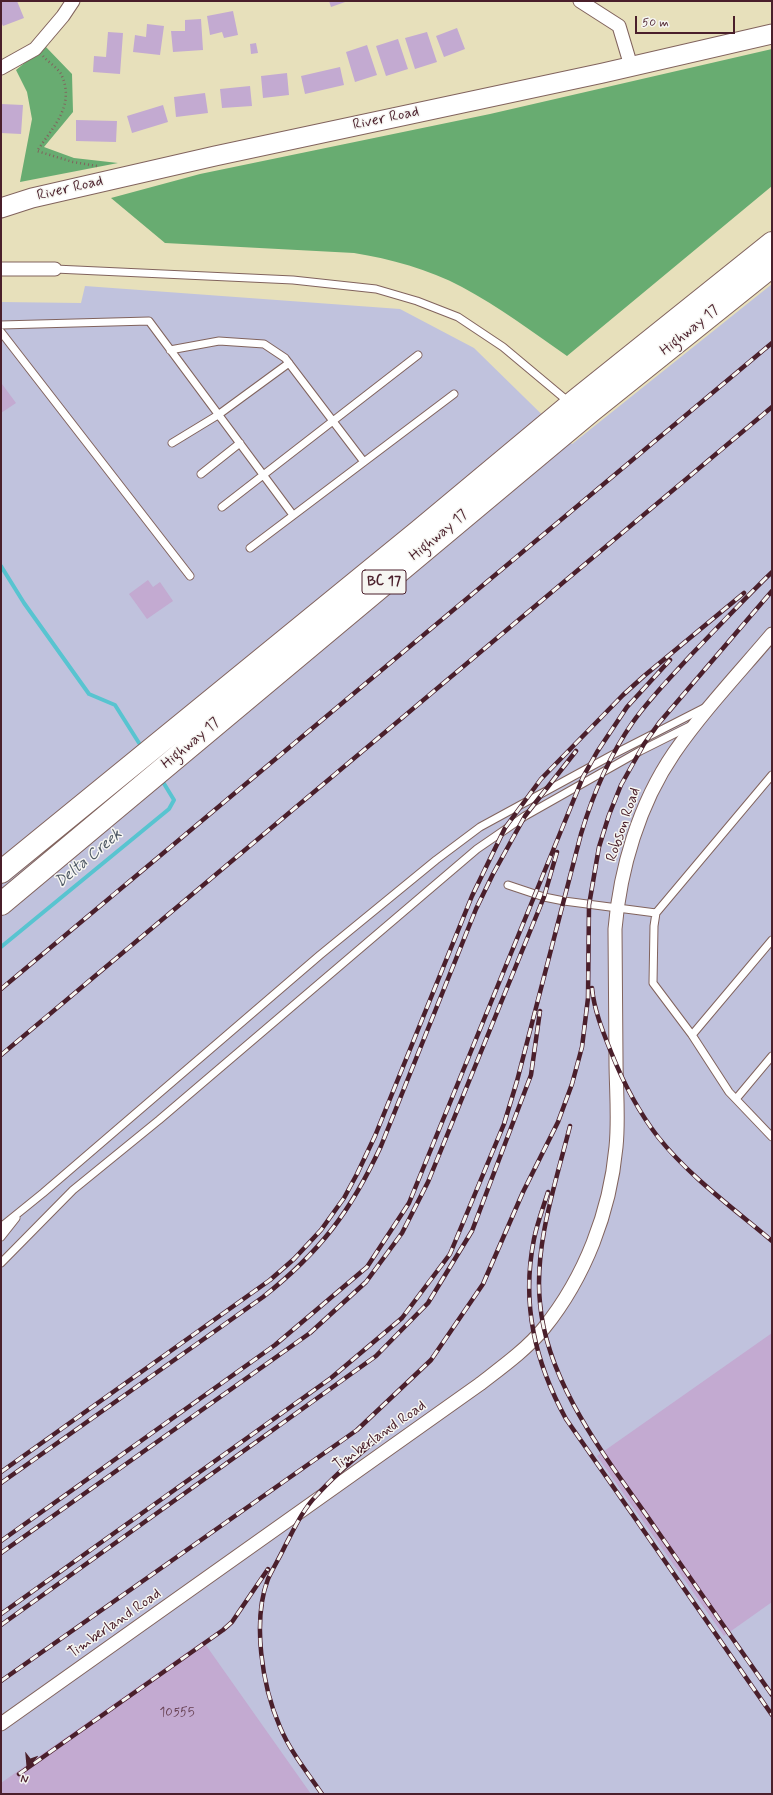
<!DOCTYPE html>
<html>
<head>
<meta charset="utf-8">
<style>
	body { margin:0 }
	#map { position:relative; width:773px; height:1795px; overflow:hidden; background:#e7e0bb; font-family:Mynerve,sans-serif }
	canvas { display:block }
	.frame { position:absolute; inset:0; border:2px solid #4a1f2b; pointer-events:none }
	.north { position:absolute; left:8px; top:1747px; width:40px; height:40px; -webkit-text-stroke:3px #f6f6f2; paint-order:stroke; rotate:196deg; font-size:11px; font-weight:700; line-height:16px; text-align:center; color:#4a1f2b }
	.north::after { content:''; display:block; margin:auto; width:14px; height:18px; background:#4a1f2b; clip-path:polygon(50% 0,100% 100%,50% 72%,0 100%) }
	.scale { position:absolute; left:635px; top:16px; width:100px; height:18px; box-sizing:border-box; border:2px solid #4a1f2b; border-top:0; padding-left:5px; font-size:12px; line-height:14px; white-space:nowrap; color:#4a1f2b; -webkit-text-stroke:3px #f6f6f2; paint-order:stroke }
</style>
</head>
<body>
<div id="map">
<canvas width="773" height="1795"></canvas>
<div class="frame"></div>
<div class="north">N</div>
<div class="scale">50 m</div>
</div>
<script>
const ctx = document.querySelector('canvas').getContext('2d');
ctx.lineJoin = 'round';
function fillPath(path, color) { ctx.fillStyle = color; ctx.fill(path, 'evenodd'); }
function strokePath(path, color, width, dash) { ctx.strokeStyle = color; ctx.lineWidth = width; ctx.lineCap = dash ? 'butt' : 'round'; ctx.setLineDash(dash || []); ctx.stroke(path); }
function label(font, color, halo, rows, align = 'center') {
  ctx.font = font + ' Mynerve,sans-serif'; ctx.lineWidth = 3; ctx.setLineDash([]); ctx.textBaseline = 'middle'; ctx.strokeStyle = halo; ctx.fillStyle = color; for (const [text, x, y, turn = 0] of rows) {
    ctx.save(); ctx.translate(x, y); ctx.rotate((+turn || 0) * Math.PI / 180); ctx.textAlign = isNaN(turn) ? turn : align; if (halo) ctx.strokeText(text, 0, 0); ctx.fillText(text, 0, 0); ctx.restore();
  }
}
fillPath(new Path2D(`
	M772,284V1794H1V302L81,303L85,286L400,309L474,348L572,444Z`), '#c0c2dd');
fillPath(new Path2D(`
	M45,46L72,74L73,112L44,147L74,158L118,163L20,182L32,119L27,92L16,70Z
	M772,49V186L567,356C533,332 499,307 462,287C428,269 391,259 354,253L165,243L111,198L200,174L490,114Z`), '#68ac71');
strokePath(new Path2D(`
	M1,566L24,603L89,694L115,705L139,743
	M1,947L169,809L174,800L163,782`), '#58c4d0', 4);
fillPath(new Path2D(`
	M1,1H17L24,18L3,26L1,22Z
	M329,1H348L331,7Z
	M233,11L238,35L224,38L222,32L210,35L207,16Z
	M201,19L203,50L173,52L171,31H185V20Z
	M147,24L164,26L160,55L133,52L135,35L146,37Z
	M457,28L465,49L444,57L436,36Z
	M108,32L123,33L120,74L93,72L94,56L106,57Z
	M427,32L437,62L415,69L405,38Z
	M398,39L408,69L386,76L376,46Z
	M256,43L258,53L251,54L250,44Z
	M367,45L377,75L355,82L346,52Z
	M340,67L344,85L305,94L301,76Z
	M287,73L289,95L263,98L261,76Z
	M250,86L252,106L222,108L220,89Z
	M205,93L208,113L176,117L174,97Z
	M1,104L23,105L21,134L1,133Z
	M163,105L168,122L132,133L127,116Z
	M76,120L117,121L116,142L76,141Z
	M2,384L16,403L1,413V385Z
	M148,580L153,587L160,582L173,601L147,619L129,594Z
	M772,1333V1602L724,1636L597,1456Z
	M203,1641L311,1794H1V1783Z`), '#c3aad1');
const lane = new Path2D(`
	M55,269L293,280L376,289L417,301L458,317L503,347L570,403
	M1,325L149,321L293,515
	M1,332L190,576
	M170,350L219,341L264,344L285,358L364,462
	M172,443L218,415L289,363
	M201,474L240,443
	M222,507L418,355
	M250,548L454,394
	M772,775L656,913L654,926L653,983L692,1035L729,1092L772,1137
	M508,885L544,897L564,901L656,913
	M692,1035L772,940
	M736,1099L772,1056
	M1,1227L43,1193L320,955L436,860L480,827L614,754L704,708
	M1,1237L16,1218
	M1,1263L73,1190L159,1120L477,849L525,816L640,751L690,726`);
const street = new Path2D(`
	M580,1L619,26L631,66
	M1,68L35,49L63,16L73,1
	M1,269H55
	M1,1724L480,1384C502,1367 527,1349 544,1328C585,1277 610,1212 616,1147C619,1118 616,1089 616,1060C616,1016 615,973 615,929C620,869 639,804 674,753C703,711 739,673 772,634`);
const secondary = new Path2D(`
	M1,208L32,198L215,156L603,73L772,34`);
const highway = new Path2D(`
	M1,872L419,531L575,401L772,243
	M1,904L591,411L772,266`);
strokePath(lane, '#81635d', 9);
strokePath(street, '#81635d', 15);
strokePath(secondary, '#81635d', 21);
strokePath(highway, '#81635d', 24);
strokePath(new Path2D(`
	M43,56C48,62 58,68 61,74C76,105 53,127 37,151L73,162L97,166`), '#81635d', 2.5, [1, 3]);
strokePath(lane, '#fff', 7);
strokePath(street, '#fff', 13);
strokePath(secondary, '#fff', 19);
strokePath(highway, '#fff', 22);
const rail = new Path2D(`
	M592,988C594,1010 603,1032 611,1052C623,1082 638,1111 658,1137C690,1177 733,1208 772,1241
	M1,989L772,343
	M1,1055L772,407
	M570,1126C556,1182 534,1245 540,1303C547,1386 610,1462 656,1529C695,1584 733,1640 772,1695
	M548,1192C543,1208 537,1224 534,1239C521,1304 535,1362 566,1419L772,1715
	M1,1472L270,1280L294,1259L321,1230L344,1198L357,1174L375,1136L472,896L505,828L541,779L623,695L644,676L744,593
	M1,1483L263,1297C320,1252 351,1211 381,1146L476,909L493,874L525,816L576,751
	M1,1541L275,1345L367,1267L409,1203L583,777L597,752L627,707L670,660
	M1,1553L310,1333L366,1282L402,1233L428,1182L544,897L557,852
	M1,1614L331,1378L402,1318L450,1254L504,1124L517,1081L581,834C593,794 609,756 633,722C650,698 671,677 691,655C718,627 744,599 772,572
	M1,1625L376,1356L428,1303L472,1231L531,1075L540,1011
	M1,1681L357,1430L431,1360L483,1284L523,1192L558,1122L572,1084L582,1047L588,998L589,905L599,847L609,815L621,785L644,744L659,723L772,591
	M19,1774L223,1630L232,1622L268,1569
	M322,1794C307,1772 290,1751 280,1727C262,1686 252,1621 268,1579C273,1568 280,1557 285,1546C294,1529 303,1509 317,1495C339,1470 366,1449 391,1427`);
strokePath(rail, '#4a1f2b', 4.5);
strokePath(rail, '#f6f6f2', 3, [9]);
label('13px', '#684254', null, [
	["10555",177,1713]
]);
for (const [x, y, w] of [
	[384,582,44]
]) { const box = new Path2D(); box.roundRect(x - w / 2, y - 12, w, 24, 3); ctx.fillStyle = '#f6f6f2'; ctx.fill(box); strokePath(box, '#4a1f2b', 1); }
label('bold 14px', '#4a1f2b', null, [
	["BC 17",384,582]
]);
label('15px', '#4a1f2b', '#f6f6f2', [
	["River Road",386,119,-12],
	["River Road",70,189,-13],
	["Highway 17",690,331,-39],
	["Highway 17",439,536,-40],
	["Highway 17",191,744,-40],
	["Robson Road",624,825,-71],
	["Timberland Road",380,1436,-35],
	["Timberland Road",115,1624,-35]
]);
label('italic 16px', '#4f5965', '#f6f6f2', [
	["Delta Creek",89,859,-40]
]);
</script>
</body>
</html>
